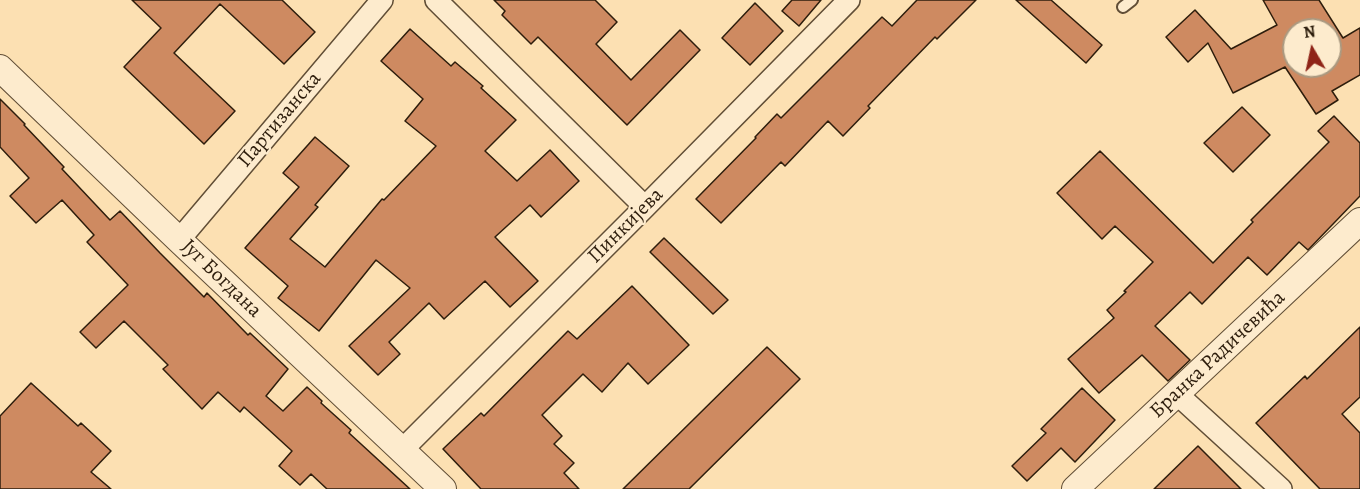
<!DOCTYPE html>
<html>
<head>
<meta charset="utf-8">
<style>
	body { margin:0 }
	#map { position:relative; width:1360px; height:489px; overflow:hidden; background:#fce0b2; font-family:Alegreya,serif }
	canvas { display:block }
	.north { position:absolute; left:1282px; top:18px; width:60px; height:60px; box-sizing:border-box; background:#fdebcd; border:2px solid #aa9980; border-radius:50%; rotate:351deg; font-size:16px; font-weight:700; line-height:24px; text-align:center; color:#2d1d0c }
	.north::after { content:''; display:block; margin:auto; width:21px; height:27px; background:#8f2418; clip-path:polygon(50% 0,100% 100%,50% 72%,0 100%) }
</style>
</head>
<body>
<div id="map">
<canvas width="1360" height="489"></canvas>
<div class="north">N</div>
</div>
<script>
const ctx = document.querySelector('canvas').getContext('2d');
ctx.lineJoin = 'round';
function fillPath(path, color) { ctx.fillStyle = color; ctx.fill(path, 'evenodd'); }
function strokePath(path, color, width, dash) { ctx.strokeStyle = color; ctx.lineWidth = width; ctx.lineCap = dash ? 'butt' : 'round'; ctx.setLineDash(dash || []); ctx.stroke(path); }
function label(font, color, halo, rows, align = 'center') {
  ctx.font = font + ' Alegreya,serif'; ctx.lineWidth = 4.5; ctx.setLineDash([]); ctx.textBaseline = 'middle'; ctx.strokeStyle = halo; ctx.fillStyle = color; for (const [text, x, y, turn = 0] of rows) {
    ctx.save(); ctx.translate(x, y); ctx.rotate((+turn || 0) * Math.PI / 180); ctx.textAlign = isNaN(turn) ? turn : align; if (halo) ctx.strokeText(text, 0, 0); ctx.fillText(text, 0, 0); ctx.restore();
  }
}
const building = new Path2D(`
	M132,0H282L315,32L284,64L220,4L174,53L235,111L204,144L124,67L161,28Z
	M494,0H595L617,22L596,44L631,80L680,30L700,50L627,125L538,37L531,44L502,15L505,11Z
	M792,0H821L799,26L782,11Z
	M917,0H976L937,39L935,37L868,106L870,108L843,136L828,121L785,166L781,162L721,223L696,199L756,138L755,137L777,114L781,118L882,17L892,26Z
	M1016,0H1051L1102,45L1086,63Z
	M1263,0H1319L1343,38L1360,28V75L1332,91L1338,100L1316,114L1285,67L1233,93L1208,43L1188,62L1166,37L1195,10L1231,49L1277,25ZM1294,30H1330V66H1294Z
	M755,3L783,31L750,65L722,38Z
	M410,29L451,66L455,62L483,86L481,88L516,120L485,151L517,181L550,150L579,181L541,217L530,205L495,237L538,281L510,307L485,281L444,319L429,303L389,342L400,354L378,375L349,346L410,288L376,260L319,331L278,298L288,286L245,248L299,187L283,173L315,137L349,166L315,205L318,207L290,239L325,267L382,199L384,200L436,146L405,121L423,99L381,61Z
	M0,99L25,124L24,125L64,167L62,169L110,220L120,211L160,253L204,297L207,293L248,335L250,333L288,369L266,396L283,411L307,387L322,401L321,403L351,430L349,433L410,489H327L311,474L300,485L279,466L292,451L244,407L240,412L218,392L202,409L163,369L168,365L124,321L96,348L80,332L128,285L87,242L94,235L62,200L36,223L10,196L29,178L0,147Z
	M1242,107L1270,135L1233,172L1204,143Z
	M1334,116L1360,143V196L1308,250L1299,242L1267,275L1248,257L1202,304L1190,292L1155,326L1190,360L1168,381L1142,355L1099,393L1068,359L1114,318L1107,310L1126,292L1124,291L1153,262L1115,226L1102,239L1057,193L1100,151L1213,263L1253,222L1251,220L1329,142L1318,131Z
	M664,238L728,300L713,314L650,252Z
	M632,286L689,345L648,384L628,363L602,392L583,374L542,415L562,436L554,444L574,463L564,473L579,489H481L443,449L481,413L484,416L568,331L577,339Z
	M1360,327V397L1342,414L1360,433V489H1320L1256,423L1305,376L1307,379Z
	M767,347L800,379L689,489H623Z
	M31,383L78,426L81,423L111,451L91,472L111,489H0V416Z
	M1082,388L1115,420L1075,462L1061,448L1027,481L1012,466L1046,433L1041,429Z
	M1198,446L1241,489H1154Z`);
fillPath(building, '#ce8a61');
strokePath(building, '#2d1d0c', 1.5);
const service = new Path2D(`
	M1123,7L1132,0`);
const minor = new Path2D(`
	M436,0L645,207
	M179,240L382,0
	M1177,394L1281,489
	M401,451L645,207L849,0`);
const tertiary = new Path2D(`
	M0,68L179,240L443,489
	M1075,489L1360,221`);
strokePath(service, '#614e36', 14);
strokePath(minor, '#614e36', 24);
strokePath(tertiary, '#614e36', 28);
strokePath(service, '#fdebcd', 10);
strokePath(minor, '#fdebcd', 21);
strokePath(tertiary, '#fdebcd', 26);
label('21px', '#2d1d0c', '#fdebcd', [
	["Партизанска",280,120,-50],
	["Пинкијева",626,226,-45],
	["Југ Богдана",221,279,44],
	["Бранка Радичевића",1218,355,-43]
]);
</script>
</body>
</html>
